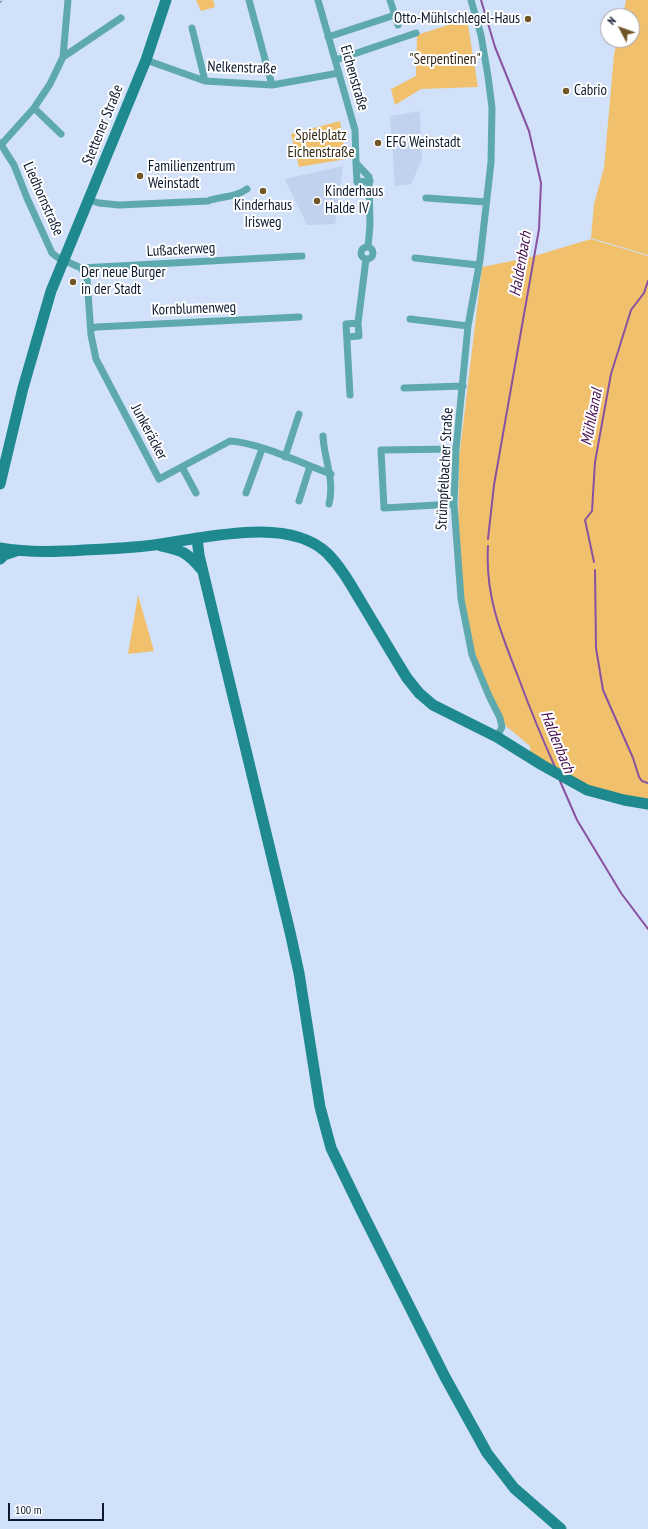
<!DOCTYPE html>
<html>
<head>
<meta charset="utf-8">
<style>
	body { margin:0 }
	#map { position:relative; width:648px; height:1529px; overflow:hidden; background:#d1e1fa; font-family:"PT Sans Narrow",sans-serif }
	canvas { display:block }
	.north { position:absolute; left:600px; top:8px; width:40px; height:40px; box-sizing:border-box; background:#fff; border:1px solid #9ea3ac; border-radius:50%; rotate:311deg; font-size:11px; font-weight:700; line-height:16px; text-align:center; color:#0c192f }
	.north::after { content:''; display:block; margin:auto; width:14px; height:18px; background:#705628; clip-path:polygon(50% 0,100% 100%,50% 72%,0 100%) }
	.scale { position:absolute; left:8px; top:1503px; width:96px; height:18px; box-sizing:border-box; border:2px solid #0c192f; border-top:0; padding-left:5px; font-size:12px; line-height:14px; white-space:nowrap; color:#0c192f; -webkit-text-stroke:3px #fff; paint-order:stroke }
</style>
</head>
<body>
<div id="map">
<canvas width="648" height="1529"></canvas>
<div class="north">N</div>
<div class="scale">100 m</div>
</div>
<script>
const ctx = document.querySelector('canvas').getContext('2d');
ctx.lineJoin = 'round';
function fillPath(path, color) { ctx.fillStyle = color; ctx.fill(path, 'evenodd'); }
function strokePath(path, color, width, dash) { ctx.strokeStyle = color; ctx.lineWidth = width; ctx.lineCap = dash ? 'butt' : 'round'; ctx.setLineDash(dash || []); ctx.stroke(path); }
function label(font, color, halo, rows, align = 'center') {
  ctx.font = font + ' "PT Sans Narrow",sans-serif'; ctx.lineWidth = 4; ctx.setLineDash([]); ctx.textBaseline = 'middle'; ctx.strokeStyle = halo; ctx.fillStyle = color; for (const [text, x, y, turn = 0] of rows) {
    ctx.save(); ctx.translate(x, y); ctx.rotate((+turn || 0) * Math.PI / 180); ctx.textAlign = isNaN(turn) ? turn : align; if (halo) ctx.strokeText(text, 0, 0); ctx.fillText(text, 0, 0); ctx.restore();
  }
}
fillPath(new Path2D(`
	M420,111L422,160L411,184L395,186L390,116Z
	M343,166L335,224L307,225L285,179Z`), '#c1d2ee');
fillPath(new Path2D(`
	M196,0H213L215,7L201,11Z
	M626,0H648V255L591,238L594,204L604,168L614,55L617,40H632V16H623Z
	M467,19L478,87L421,89L395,105L391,89L416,76L417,35Z
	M340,121L346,159L299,167L291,134Z
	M591,239L648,256V802L588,788L531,755L530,746L506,726L490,693L474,653L463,597L458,541L459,458L482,267L531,257Z
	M138,595L154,651L128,654Z`), '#f0c06d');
strokePath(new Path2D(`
	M481,0L495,47L529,131L541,183L539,229L494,485L488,539
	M488,546C485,597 501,633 519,679C530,709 542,738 555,767
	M594,562L585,520L592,511L595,462L611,374L631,310L644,293L648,281
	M595,570L596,648L603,690L633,758L639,777L642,781L648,783
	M560,781L577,820L621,893L648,929`), '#8952a0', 2);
strokePath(new Path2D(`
	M249,0L272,85
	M318,0L355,130L356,163L369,177L370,225L368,247
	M390,0L398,25
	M471,0L481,35L488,76L492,108L491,162L480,260L468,326L456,449L454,504L461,599L472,655L489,696L500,718L502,727L497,737
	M192,28L205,81
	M328,37L395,15
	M63,57L121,18
	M146,60L205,81L272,85L339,73
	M336,60L416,33
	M34,108L61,134
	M0,143L14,165L27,198L52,253L57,257L81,268L302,256
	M0,146L34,108L50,84L63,57L68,0
	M356,163L357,182L370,181
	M426,198L486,202
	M89,200L99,203L119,205L208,201C221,196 235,198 247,189
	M361 253a6 6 0 1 1 12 0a6 6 0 1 1-12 0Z
	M415,258L478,265
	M81,268L87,278L91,335L96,359L159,479L230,441C260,443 301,463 331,474
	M410,319L468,326
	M91,328L97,327L299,317
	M347,337L359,336L358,323L366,259
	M404,388L463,386
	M350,395L346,324L358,323
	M323,436C324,460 335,479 329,504
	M285,457L299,414
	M182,467L196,493
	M246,493L262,449
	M299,501L310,466
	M454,504L384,508L381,450L456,449`), '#5ea9ad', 7);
strokePath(new Path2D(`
	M0,484L23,388L51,291L146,60L166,0
	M197,538L199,555L221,647L290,932L299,973L320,1107L331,1148L361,1210L445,1377L487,1453L514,1488L561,1529
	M161,546C183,551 187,552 202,570
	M0,548C28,553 56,552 84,550C108,549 131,548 154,545C202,539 287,515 327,553C342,568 352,587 363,605C378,630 392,654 407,678L419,693L433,705L497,737L542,765L587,790L624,800L648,804
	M0,559L4,555L16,551`), '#1e898f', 11);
const rail = new Path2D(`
	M0,1V0`);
strokePath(rail, '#6e7d94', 3.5);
strokePath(rail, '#fff', 2, [6]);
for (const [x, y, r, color] of [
	[528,19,4,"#705628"],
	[566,91,4,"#705628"],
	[378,143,4,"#705628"],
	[140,176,4,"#705628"],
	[263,191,4,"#705628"],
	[317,201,4,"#705628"],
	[73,282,4,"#705628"]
]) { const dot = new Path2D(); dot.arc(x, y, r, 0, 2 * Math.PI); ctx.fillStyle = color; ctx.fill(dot); strokePath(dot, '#fff', 1.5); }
label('15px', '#0c192f', '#fff', [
	["Otto-Mühlschlegel-Haus",520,19,"right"],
	["Cabrio",574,91],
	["EFG Weinstadt",386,143],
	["Familienzentrum",148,167],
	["Weinstadt",148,184],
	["Kinderhaus",325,192],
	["Halde IV",325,209],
	["Kinderhaus",263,206,"center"],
	["Irisweg",263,223,"center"],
	["Der neue Burger",81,273],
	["in der Stadt",81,290]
], 'left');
label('15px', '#342712', '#fff', [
	["\"Serpentinen\"",445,60],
	["Spielplatz",321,136],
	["Eichenstraße",321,153]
]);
label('15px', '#0c192f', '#fff', [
	["Nelkenstraße",242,68,2],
	["Eichenstraße",354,78,74],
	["Stettener Straße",103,125,-68],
	["Liedhornstraße",43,199,66],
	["Lußackerweg",181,250,-3],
	["Kornblumenweg",194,309,-2],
	["Junkeräcker",149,432,62],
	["Strümpfelbacher Straße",445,469,-87]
]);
label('italic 16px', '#461050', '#fff', [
	["Haldenbach",521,264,-80],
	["Mühlkanal",592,417,-79],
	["Haldenbach",557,742,68]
]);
</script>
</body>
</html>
